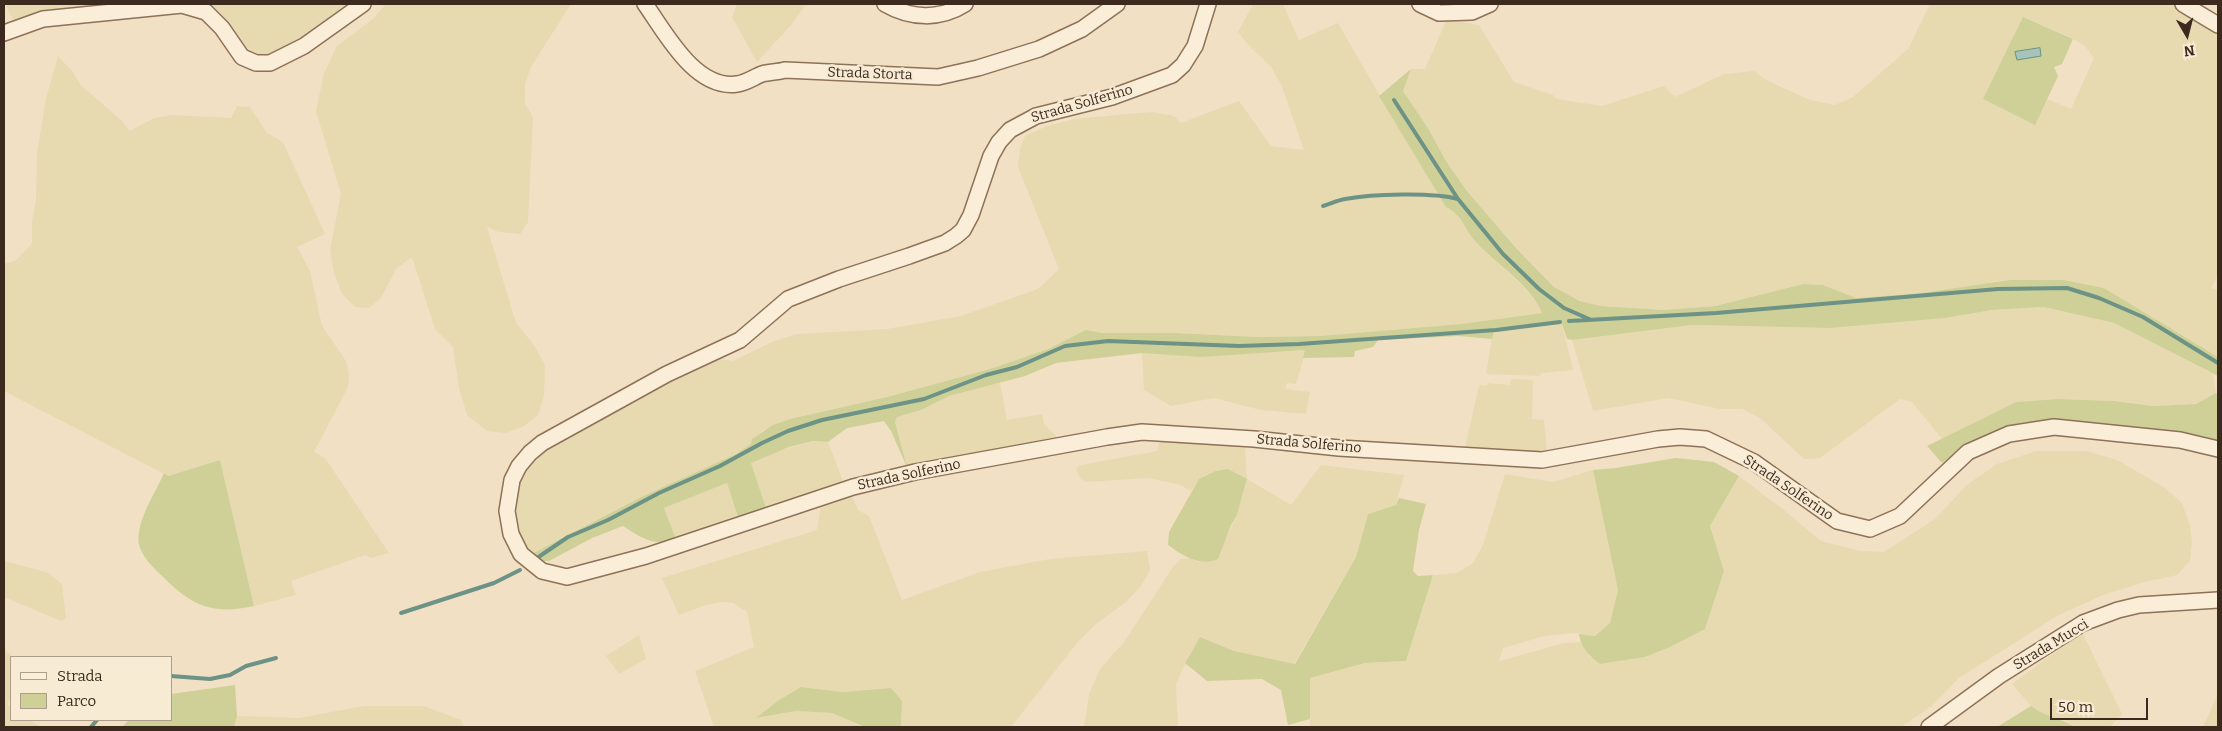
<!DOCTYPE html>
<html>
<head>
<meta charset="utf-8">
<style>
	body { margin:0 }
	#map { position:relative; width:2222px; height:731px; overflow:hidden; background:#f1e0c4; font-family:Bitter,serif }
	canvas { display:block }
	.frame { position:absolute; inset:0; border:5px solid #3c2a1e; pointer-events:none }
	.legend { position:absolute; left:10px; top:656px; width:162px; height:65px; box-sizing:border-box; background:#f8ebd4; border:1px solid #ad9e8b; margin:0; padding:6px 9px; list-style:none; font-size:15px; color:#3c2a1e }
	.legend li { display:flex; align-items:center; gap:10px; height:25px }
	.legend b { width:25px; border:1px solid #ad9e8b }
	.north { position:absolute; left:2162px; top:10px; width:50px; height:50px; -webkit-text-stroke:4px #f8ebd4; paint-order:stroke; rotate:172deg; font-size:14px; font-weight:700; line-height:20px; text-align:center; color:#3c2a1e }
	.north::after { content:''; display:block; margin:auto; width:18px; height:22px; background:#3c2a1e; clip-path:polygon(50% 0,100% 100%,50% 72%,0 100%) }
	.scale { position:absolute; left:2050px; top:698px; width:98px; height:22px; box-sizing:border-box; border:2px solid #3c2a1e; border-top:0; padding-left:6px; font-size:15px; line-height:18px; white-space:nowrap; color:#3c2a1e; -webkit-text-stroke:4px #f8ebd4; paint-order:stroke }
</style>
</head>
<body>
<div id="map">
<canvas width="2222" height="731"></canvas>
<div class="frame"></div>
<ul class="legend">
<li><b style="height:6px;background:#fbeed8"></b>Strada</li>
<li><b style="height:14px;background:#ced097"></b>Parco</li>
</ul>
<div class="north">N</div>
<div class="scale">50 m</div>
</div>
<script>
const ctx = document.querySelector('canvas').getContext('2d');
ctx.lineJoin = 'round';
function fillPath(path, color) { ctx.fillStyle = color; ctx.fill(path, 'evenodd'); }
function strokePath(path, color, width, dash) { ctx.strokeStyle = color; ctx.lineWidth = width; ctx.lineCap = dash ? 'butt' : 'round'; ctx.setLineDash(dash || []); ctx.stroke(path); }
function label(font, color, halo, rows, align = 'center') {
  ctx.font = font + ' Bitter,serif'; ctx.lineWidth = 5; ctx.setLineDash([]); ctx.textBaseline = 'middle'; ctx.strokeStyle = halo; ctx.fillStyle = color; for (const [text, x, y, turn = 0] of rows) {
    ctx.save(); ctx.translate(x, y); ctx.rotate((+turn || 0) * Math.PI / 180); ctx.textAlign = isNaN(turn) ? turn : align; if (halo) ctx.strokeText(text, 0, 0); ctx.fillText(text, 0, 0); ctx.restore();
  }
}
fillPath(new Path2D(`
	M5,4H150L16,26Z
	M199,4H359L318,34L270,58L249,50L237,37Z
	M386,4H571L531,67L525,84V103L533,118L528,222L520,234L499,232L487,227L516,323L534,345L545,365L544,396L538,415L524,426L506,433L487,431L467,415L459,388L453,347L435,329L412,257L396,269L381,298L369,308L355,307L342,294L334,273L330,250L341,194L316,111L324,73L337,46L373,19Z
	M737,4H806L792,24L757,62L732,17Z
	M1253,4H1283L1299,40L1338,23L1395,122L1475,241L1523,286L1537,303L1542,313L1461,324L1320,336L1258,337L1175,333H1102L1086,331L1048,349L990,369L887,397L790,419L762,431L751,444L736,454L641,497L534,553L522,542L514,526L513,490L532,454L553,440L713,358L733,361L772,342L797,334L887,329L961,316L1038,289L1059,269L1018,167L1020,149L1025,136L1047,126L1074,119L1127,114L1153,112L1174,116L1181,123L1239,101L1271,146L1304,150L1281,84L1271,67L1251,48L1238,32Z
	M1930,4H2170L2218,30V276L2211,288L2218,290V357L2104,288L2064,280H2010L1921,293L1855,298L1823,285L1803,284L1715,306L1663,310L1601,306L1580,301L1554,287L1515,247L1467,191L1446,161L1428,128L1403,91L1411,69H1425L1447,19L1479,25L1514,82L1553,95L1557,99L1602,106L1664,86L1675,97L1724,74L1754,71L1766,80L1810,100L1835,105L1853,97L1908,49ZM2023,17L2068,36L2085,46L2094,58L2071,109L2047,99Z
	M58,56L72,71L81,85L123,122L130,131L154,118L172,115L231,118L237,106L250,107L267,133L283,142L325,234L297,247L310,271L322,326L346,361L349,375L348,387L314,452L325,458L389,553L371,558L365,555L291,581L296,595L254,606L220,460L168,476L4,391V264L17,260L32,243V221L36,200L37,153L46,99Z
	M2044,307L2114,323L2213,374L2216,393L2196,404L2153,406L2114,401L2058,399L2016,402L1942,439L1912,402L1900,399L1820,458L1804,459L1760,418L1743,409H1720L1668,398L1593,411L1572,340L1692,325L1831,328L1944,318L1992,310Z
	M1562,324L1573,370L1542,373L1539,376L1486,374L1493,332Z
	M1306,350L1296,384L1287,383L1285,389L1310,392L1306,414L1261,410L1214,398L1171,406L1144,390L1142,353L1279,352Z
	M1511,379L1533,380L1532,419L1544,420L1547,451L1525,452L1465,448L1479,385L1487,386L1488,383L1510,385Z
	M1000,382L1007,420L1042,414L1044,424L1057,437L907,467L895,422L896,417L921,410L949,396Z
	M1160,440L1212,443L1245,447L1247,479L1291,505L1321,465L1404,475L1396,505L1368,514L1356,557L1294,664L1234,651L1200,637L1189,655L1176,684L1178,727H1084L1089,694L1100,669L1124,642L1171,570L1180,559L1190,558L1199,562L1224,541L1237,515L1243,495L1247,479H1199L1191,491L1180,485L1148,478L1087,482L1082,480L1078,474L1076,468L1081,465L1157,451Z
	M813,441L828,442L843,481L766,508L751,463L768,454Z
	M2036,451H2087L2117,460L2164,487L2182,503L2190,525L2192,543L2190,561L2177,575L2145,582L2103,595L2057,616L1959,678L1933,705L1901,727H1310L1309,678L1365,663L1406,661L1433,575L1457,573L1473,563L1483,545L1505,474L1553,482L1593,470L1618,590L1610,623L1595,636L1574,633L1545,636L1503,648L1499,661L1564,643L1581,642L1590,657L1600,664L1645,657L1670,647L1705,629L1724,571L1710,526L1739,476L1785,511L1821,541L1861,551L1884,552L1935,519L1968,484L1997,464Z
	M727,483L738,517L676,539L664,508Z
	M851,494L858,510L869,516L902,600L980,572L1050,559L1147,551L1150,570L1141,586L1125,603L1097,623L1077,643L1011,727H901L902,715L891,688L843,692L801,687L779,700L757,718L796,711L832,713L865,727H714L695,671L754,647L747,612L733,603L721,602L706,605L679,615L662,578L817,530L821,504Z
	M4,561L49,573L62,584L66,618L61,621L4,597Z
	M2082,632L2122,714L2110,727H2075L2065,720L2043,715L2031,706L2012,684Z
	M639,635L646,659L619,674L606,656Z
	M4,649L12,657L11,697L7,704L11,707V720H30L41,727H4Z
	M2218,694V727H2203Z
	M364,706H424L461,720L464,727H234L237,716L299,718Z`), '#e7dab1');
fillPath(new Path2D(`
	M2023,17L2073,39L2062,64L2054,67L2058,76L2035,125L1983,99Z
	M1411,69L1403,91L1428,128L1446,161L1467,191L1515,247L1554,287L1580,301L1601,306L1663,310L1715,306L1803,284L1823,285L1856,298L1921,293L2010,280H2064L2104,288L2218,357V376L2114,323L2044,307L1992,310L1945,318L1831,328L1692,325L1572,340L1567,339L1562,324L1494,331L1492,339L1459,336L1378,340L1373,347L1355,351L1354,357L1303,358L1305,350L1202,357L1142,353L1056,363L1025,376L949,396L921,410L897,417L895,422L907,467L891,431L884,421L847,428L828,442L813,441L789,447L751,463L766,508L738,517L727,483L664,508L676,539C653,547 642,538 623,526L592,538L549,561H542L534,553L641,497L736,454L751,444L752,439L773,425L790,419L887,397L990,369L1048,349L1086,330L1102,333H1175L1258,337L1320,336L1461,324L1542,313C1530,284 1497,265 1476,242C1464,229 1463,215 1446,207L1379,96Z
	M2216,393L2218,396V448L2060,423H2023L1988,434L1942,463L1927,446L2016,402L2058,399L2114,401L2153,406L2196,404Z
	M1676,458L1714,462L1739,476L1710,526L1724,571L1705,629L1670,647L1645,657L1600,664C1589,656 1581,648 1579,634L1595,636L1610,623L1618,590L1593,470L1615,468Z
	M220,460L254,606C209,616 190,604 159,573C152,567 141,554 139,545C135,522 155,494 164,473L168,476Z
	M1228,469L1247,479L1237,515L1231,525L1218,559C1201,567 1183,556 1168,545L1169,532L1199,479L1216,471Z
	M1399,498L1426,504L1419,530L1413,571L1418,576L1433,575L1406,661L1365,663L1310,678V719L1288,725L1281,690L1262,679L1207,681L1185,663L1200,637L1234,651L1295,664L1356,557L1368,514L1396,505Z
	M235,685L237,716L234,727H122L129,720H171V694Z
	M801,687L843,692L891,688L902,701L901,727H865L832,713L796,711L756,718L779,700Z
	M2031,706C2046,718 2060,717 2075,727H1997Z`), '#ced097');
const water = new Path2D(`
	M2040,48L2041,56L2017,60L2015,52Z`);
fillPath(water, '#a6c4b9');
strokePath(water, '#6c9386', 1);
strokePath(new Path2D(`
	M1394,100L1458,199L1503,254L1539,289L1564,308L1589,319
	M1323,206C1330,204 1338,200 1345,199C1372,194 1433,192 1458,199
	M1569,321L1716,313L1998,289L2067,288L2099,298L2143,317L2218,363
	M537,558L568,537L608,520L659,493L720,466L762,443L788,431L822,420L924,399L986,375L1017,367L1065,346L1108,341L1239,346L1299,344L1496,330L1560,322
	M401,613L494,583L520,570
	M171,676L210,679L230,675L246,666L276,658
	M91,727L97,720`), '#6c9386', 4);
const minor = new Path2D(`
	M645,4C665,32 695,90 737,84C746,83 754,77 762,74C770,72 778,72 785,70L938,77L978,68L1039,49L1082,29L1117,4
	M885,4C911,19 940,20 965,4
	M1208,4L1195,46L1183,65L1172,75L1112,97L1036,116L1010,130L999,142L991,156L971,215L963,230L956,236L945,243L909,256L839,279L788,299L740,340L667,374L542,443L530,453L519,466L512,480L507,511L511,534L521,554L542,571L567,577L646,556L853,487L915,472L1107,437L1142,432L1254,439L1339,448L1542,460L1658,439L1680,437L1706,439L1754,462L1837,521L1870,529L1900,516L1968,452L2009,434L2054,427L2180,440L2218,449
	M1420,4L1439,13L1472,12L1490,4
	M2183,4L2218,25
	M4,33L43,19L182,5L206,12L222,28L242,57L256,63H270L304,46L363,4
	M1929,727L1999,676L2083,623L2118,610L2139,605L2218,600`);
strokePath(minor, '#8d7159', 18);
strokePath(minor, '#fbeed8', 15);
label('14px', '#3c2a1e', '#f8ebd4', [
	["Strada Storta",870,74,2],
	["Strada Solferino",1082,104,-16],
	["Strada Solferino",1309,444,5],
	["Strada Solferino",909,475,-12],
	["Strada Solferino",1788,488,34],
	["Strada Mucci",2051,645,-31]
]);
</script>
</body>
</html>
